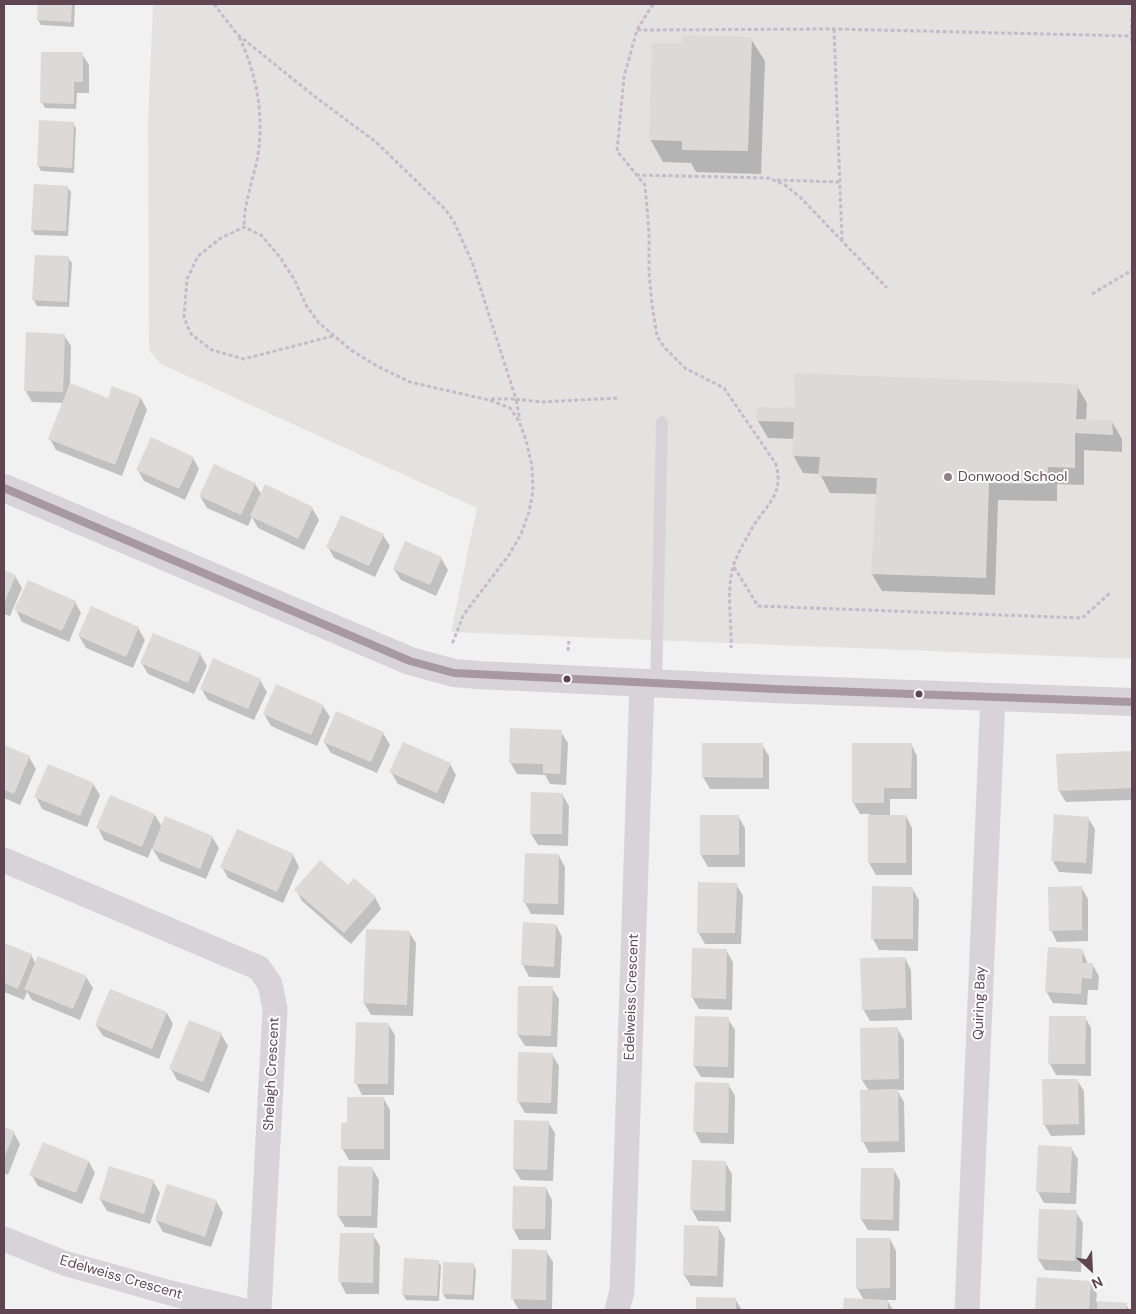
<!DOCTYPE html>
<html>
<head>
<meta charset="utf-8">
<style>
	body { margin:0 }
	#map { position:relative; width:1136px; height:1314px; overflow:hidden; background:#f0f1f0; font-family:"DM Sans",sans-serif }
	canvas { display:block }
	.frame { position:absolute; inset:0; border:5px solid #5f4550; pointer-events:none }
	.north { position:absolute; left:1066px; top:1244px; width:50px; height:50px; -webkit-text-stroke:4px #fff; paint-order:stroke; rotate:155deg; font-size:14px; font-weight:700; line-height:20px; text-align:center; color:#5f4550 }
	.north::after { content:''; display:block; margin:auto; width:18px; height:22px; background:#5f4550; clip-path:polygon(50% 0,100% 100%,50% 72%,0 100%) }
</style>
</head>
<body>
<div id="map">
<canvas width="1136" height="1314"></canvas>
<div class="frame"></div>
<div class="north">N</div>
</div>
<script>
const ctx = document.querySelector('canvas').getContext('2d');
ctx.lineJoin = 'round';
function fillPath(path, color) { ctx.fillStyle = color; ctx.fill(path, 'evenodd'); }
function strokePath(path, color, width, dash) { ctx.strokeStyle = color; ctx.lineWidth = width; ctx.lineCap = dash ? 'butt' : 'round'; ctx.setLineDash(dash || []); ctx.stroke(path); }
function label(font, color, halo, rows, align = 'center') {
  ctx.font = font + ' "DM Sans",sans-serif'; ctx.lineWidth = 4; ctx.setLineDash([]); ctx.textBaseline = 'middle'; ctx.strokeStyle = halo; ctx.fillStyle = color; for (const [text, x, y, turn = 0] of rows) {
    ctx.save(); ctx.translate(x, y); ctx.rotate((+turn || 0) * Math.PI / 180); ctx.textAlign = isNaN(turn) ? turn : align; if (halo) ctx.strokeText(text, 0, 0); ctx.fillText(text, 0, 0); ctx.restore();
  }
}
fillPath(new Path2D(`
	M153,4H1132V659L451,632L477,508L161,364L149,350L148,124Z`), '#e3e2e1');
fillPath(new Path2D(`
	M39,4H75L74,27L41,25L38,20Z
	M751,39L765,61L761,174L696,172L691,163L663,162L650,139L683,45Z
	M82,54L89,65V93H77L76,109L45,108L42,103Z
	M73,123L76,128L74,173L41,171L38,165Z
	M67,187L71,192L68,236L35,235L32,230Z
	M36,256L68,258L72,263L69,307L37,306L34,300Z
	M64,335L71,346L70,385L108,400L113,388L141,398L147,410L122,476L56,450L50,439L64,403L32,402L25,390Z
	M1077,386L1087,403L1086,420L1112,422L1122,439V452L1084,450V485L1057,484V501L998,500L995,595L882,591L872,574L877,494L830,493L820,474L803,473L793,455L794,439L768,438L758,421L796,409Z
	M193,458L199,469L185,500L144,481L138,470Z
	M255,484L262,495L266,486L312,508L319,520L304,550L258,528L252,517L248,526L207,508L200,496Z
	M383,535L390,546L375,577L334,558L328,547Z
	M441,558L448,570L436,596L401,580L394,569Z
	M4,571L15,576L22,588L10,616L4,614Z
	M75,602L81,613L69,642L22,622L16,610Z
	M138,628L145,640L133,668L86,648L79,636Z
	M200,654L207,666L194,694L148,674L141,662Z
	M260,680L267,692L254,720L208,700L201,688Z
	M323,706L330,717L317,746L271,726L264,714Z
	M561,732L568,743L566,785L550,784L545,775L517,774L510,762Z
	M383,733L390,745L377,773L331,753L324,742Z
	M703,744L762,745L769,756V789H710L703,777Z
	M911,744L917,756V799H890V816H906L912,828V875H876L869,863L870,814H860L853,802Z
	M4,746L29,757L36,769L20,805L4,798Z
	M1132,752V800L1066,802L1059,791L1058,755Z
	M450,764L456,775L444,804L398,784L391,772Z
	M93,784L100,795L87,827L42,809L36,797Z
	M562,794L569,806L568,846L538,845L531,834Z
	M155,815L162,827L212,837L219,848L206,879L160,861L152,848L148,858L104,840L98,828Z
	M738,816L745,828V867H708L701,855Z
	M1088,818L1095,829L1092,874L1059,872L1052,860Z
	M293,855L299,867L283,903L228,878L222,867Z
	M559,856L565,867L564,915L531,914L525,903Z
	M736,884L743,896L741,944H705L698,932Z
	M348,887L375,897L381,909L351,944L302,901L296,890Z
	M1081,887L1088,899V941L1057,942L1051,930Z
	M912,888L919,900L918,951L879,950L873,939Z
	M524,924L556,925L562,937L560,978L529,977L523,965Z
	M368,930L409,932L416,943L413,1016L371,1015L364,1003Z
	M4,945L31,955L36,964L86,977L93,988L80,1020L32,1000L27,992L24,1000L4,992Z
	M726,950L733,962L732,1010L699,1009L692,997Z
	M1082,950L1088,964H1092L1099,976L1098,990H1088L1087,1005L1053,1003L1046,991Z
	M905,958L911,970L912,1020L870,1021L863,1009Z
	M552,988L559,999L557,1047L525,1046L518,1035Z
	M167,1013L173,1024L159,1059L103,1036L96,1025Z
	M1085,1017L1091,1028V1076L1056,1075L1050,1064Z
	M728,1019L735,1030L734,1078L701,1077L694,1066Z
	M388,1024L395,1035L394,1095H362L356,1083Z
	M897,1028L904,1040V1090H897L904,1102L905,1152L869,1153L863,1141L869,1091L862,1080Z
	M221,1034L228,1046L209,1093L177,1080L171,1069Z
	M552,1054L559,1066L557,1114L525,1113L518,1101Z
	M1077,1080L1084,1091L1085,1135L1051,1136L1044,1124Z
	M728,1084L735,1096L734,1144L701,1143L695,1132Z
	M384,1099L390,1110V1160H349L342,1148Z
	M548,1122L555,1133L553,1181L521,1180L514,1169Z
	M4,1129L14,1133L20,1144L8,1175L4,1173Z
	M1071,1148L1078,1159L1076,1204L1044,1203L1038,1192Z
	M89,1162L95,1173L82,1204L38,1186L31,1174Z
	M725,1162L732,1174L731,1222L698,1221L692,1210Z
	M372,1168L379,1180L377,1228L345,1227L338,1216Z
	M894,1170L900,1181L899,1231L868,1230L861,1219Z
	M153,1181L160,1193L150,1224L107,1211L100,1199Z
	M546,1188L552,1200L551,1240H519L513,1228Z
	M216,1201L223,1213L211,1247L163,1232L156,1220Z
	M1076,1212L1083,1223L1081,1272L1045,1270L1038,1259Z
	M718,1227L725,1239L723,1287L691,1286L684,1275Z
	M373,1235L380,1246L379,1294H346L340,1282Z
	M890,1239L896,1251V1300H887L893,1310H845V1299L864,1300L857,1288Z
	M546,1251L553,1262L552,1310H519L512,1298Z
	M438,1261L441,1266L439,1301L406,1300L403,1294Z
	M473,1264L476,1270L474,1300L446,1299L443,1294Z
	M1038,1279L1090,1282L1097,1294L1096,1302L1126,1304L1129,1310H1036Z
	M697,1298L735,1299L742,1310H697Z`), '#0003');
fillPath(new Path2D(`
	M38,4H72L71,22L37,20Z
	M682,35L752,37L748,151L682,150V141L649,140L652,43H682Z
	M41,52H83V82H74V104L40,103Z
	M39,120L74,122L72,168L37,166Z
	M34,184L68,186L66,231L31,230Z
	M35,255L69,256L67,302L32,300Z
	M26,332L65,334L63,392L24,391Z
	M794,373L1078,384L1076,419L1112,420L1113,435L1075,433V468L1048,467L1047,484L989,483L986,578L871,574L877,478L818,476L820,457L792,456L794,422L756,421L758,407L795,408Z
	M70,383L108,398L112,386L141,397L115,465L48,439Z
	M151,437L194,457L179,489L136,470Z
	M214,464L256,483L241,515L199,496Z
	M265,484L313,507L298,539L250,516Z
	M341,515L384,534L369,566L326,547Z
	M405,541L442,557L430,585L393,569Z
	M4,570L16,575L4,604Z
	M28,580L76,601L62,631L14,610Z
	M91,606L139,627L126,657L78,636Z
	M153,633L201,653L188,683L140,663Z
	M213,658L261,679L248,709L200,689Z
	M276,684L324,705L311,735L263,714Z
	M336,711L384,732L371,762L323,742Z
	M510,728L562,730L560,774L543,773V764L509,763Z
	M403,742L451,763L437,793L389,772Z
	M702,743H763V778L702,777Z
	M852,743H912L911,788H884V803H852Z
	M4,745L30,756L14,794L4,790Z
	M1132,751V788L1058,791L1056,754Z
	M48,764L94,783L80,816L34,797Z
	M531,792L563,793L562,834H530Z
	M110,795L155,814L142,847L96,828Z
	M1054,814L1089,817L1086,863L1051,861Z
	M700,815H739V855H700Z
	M868,815H906V863H868Z
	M165,816L213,836L200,869L152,849Z
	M237,829L294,854L277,892L220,867Z
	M525,853L559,854L558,904L523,903Z
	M320,860L348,885L354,878L376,897L344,933L294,890Z
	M698,882L737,883L735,933H697Z
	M872,886L913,887V939H871Z
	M1082,886V930L1049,931L1048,887Z
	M523,922L556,924L554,967L521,965Z
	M366,929L410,931L407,1005L363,1003Z
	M4,943L32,954L18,989L4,983Z
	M1048,947L1083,949L1082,963H1093L1092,979L1082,978L1081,994L1045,992Z
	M692,948L727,949L726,999L691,998Z
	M38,956L87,976L73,1009L24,989Z
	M905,957L906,1008L862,1010L860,958Z
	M518,986H553L551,1036L517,1035Z
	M110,989L167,1012L152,1049L95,1025Z
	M695,1016L729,1017L728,1067L693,1066Z
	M1049,1016H1086L1085,1064H1048Z
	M189,1020L222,1033L203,1082L169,1069Z
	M356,1022L389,1023L388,1084H354Z
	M898,1027L899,1079L861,1080L860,1028Z
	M518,1052L553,1053L551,1103L517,1102Z
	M1042,1079H1078L1079,1124L1043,1125Z
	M695,1082L729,1083L728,1133L693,1132Z
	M898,1089L899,1141L861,1142L860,1090Z
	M347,1097H384V1149H341V1123H347Z
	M514,1120L549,1121L547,1170L513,1169Z
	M4,1127L15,1132L4,1158Z
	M43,1142L89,1161L76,1193L29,1175Z
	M1038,1145L1072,1147L1070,1193L1036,1192Z
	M692,1160L726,1161L725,1211L690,1210Z
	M109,1166L154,1180L144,1214L99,1199Z
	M338,1166L373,1167L371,1216H337Z
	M861,1168H894L893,1220L860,1219Z
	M167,1184L217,1200L205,1237L155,1220Z
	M513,1186L546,1187L545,1229H512Z
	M1039,1209L1077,1210L1075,1261L1037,1259Z
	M684,1225L719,1226L717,1276L683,1275Z
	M340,1233H374L373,1283L338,1282Z
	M856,1238H890V1288L856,1289Z
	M512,1249L547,1250L546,1300L511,1299Z
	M404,1258L439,1260L437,1296L402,1295Z
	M443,1262L474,1263L472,1295L442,1294Z
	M1037,1277L1091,1281L1089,1310H1035Z
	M696,1297L736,1298V1310H696Z
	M844,1298L888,1300V1310H843Z
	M1097,1301L1127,1303L1126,1310H1097Z`), '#dcd9d9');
strokePath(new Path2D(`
	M214,4L237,34L314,96L376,142L445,209L454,222L472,262L516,399L541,402L618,398
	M653,4L637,30L624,77L617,151L645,185L649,232V273L652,305L657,336L664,347L685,368L724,388L776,464C785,498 763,506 750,532C744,543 736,556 733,567C726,593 732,622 731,648
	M1132,18L1131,36L1132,43
	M834,29L842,240
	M637,30L834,29L1131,36
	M239,37C257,74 265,119 257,160C252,183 244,204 244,227
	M636,175L769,178L785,185L800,197L887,288
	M777,180L839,182
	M1092,294L1132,270
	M333,336L244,359L212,350L191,334L184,318L187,279L198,256L221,238L244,227L261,235L279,256L294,279L306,305L319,323L351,350L377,366L410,382L489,400L510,408L519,421L526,440L532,466L533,491L529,512L521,534L509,555L464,614L452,644
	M491,399H516L520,420
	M734,567L758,606L1082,618L1110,593
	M568,651L569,641`), '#c6bbca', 3, [4, 2.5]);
strokePath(new Path2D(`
	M656,684L662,422`), '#d8d3d6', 12);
strokePath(new Path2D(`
	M4,860L259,968L270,984L275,1009L259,1310
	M4,1239L64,1263L174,1294L241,1310
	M617,1310L622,1291L642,684
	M967,1310L993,697`), '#d8d3d6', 25);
strokePath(new Path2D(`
	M4,488L410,661L454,673L478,675L774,689L1132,702`), '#d8d3d6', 28);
strokePath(new Path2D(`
	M4,488L410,661L454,673L774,689L1132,702`), '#a7999f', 8);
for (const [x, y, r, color] of [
	[948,477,5,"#928188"],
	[567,679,4.5,"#5f4550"],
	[919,694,4.5,"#5f4550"]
]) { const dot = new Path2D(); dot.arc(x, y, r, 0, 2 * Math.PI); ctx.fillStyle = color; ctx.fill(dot); strokePath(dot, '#fff', 2); }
label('14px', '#5f4550', '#fff', [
	["Donwood School",958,477]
], 'left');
label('14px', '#5f4550', '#fff', [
	["Edelweiss Crescent",632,997,-88],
	["Quiring Bay",980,1003,-88],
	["Shelagh Crescent",272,1074,-87],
	["Edelweiss Crescent",121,1278,16]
]);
</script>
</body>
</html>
